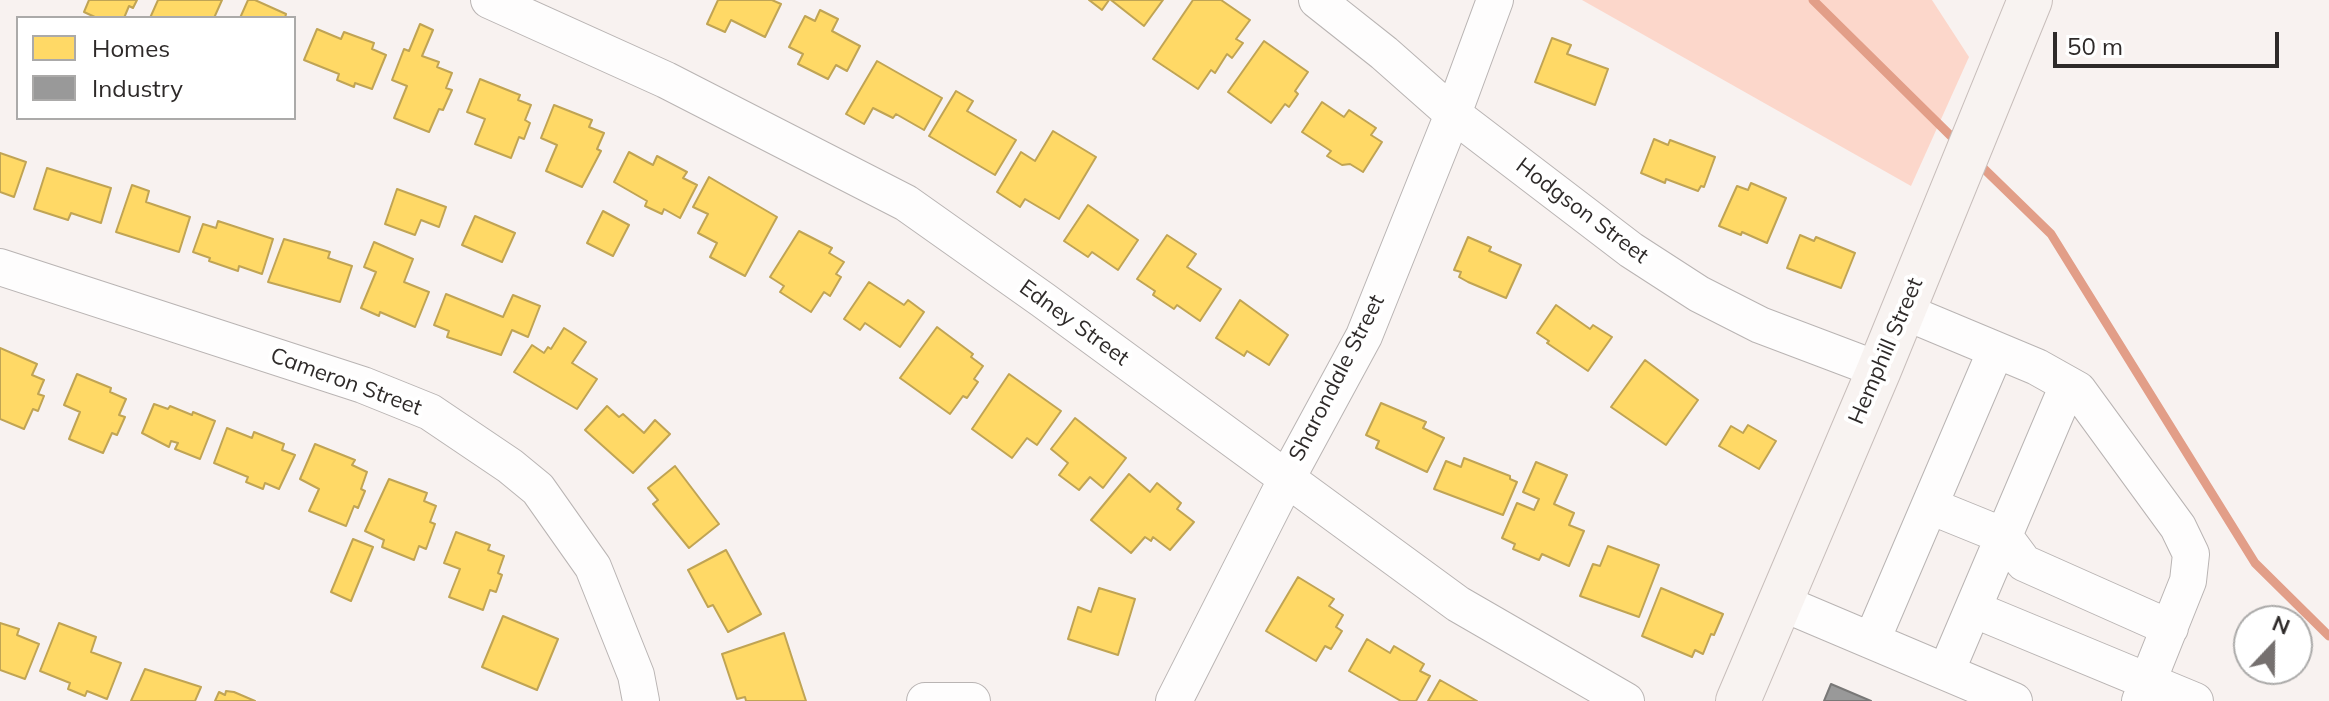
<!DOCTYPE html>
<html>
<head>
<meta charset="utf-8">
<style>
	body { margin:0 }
	#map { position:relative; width:2329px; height:701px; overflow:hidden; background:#f8f2f0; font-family:Mulish,sans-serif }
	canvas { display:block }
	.legend { position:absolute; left:16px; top:16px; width:280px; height:104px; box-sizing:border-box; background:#fff; border:2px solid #abaaa9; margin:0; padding:10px 14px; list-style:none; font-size:24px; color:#2e2a29 }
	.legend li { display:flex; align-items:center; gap:16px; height:40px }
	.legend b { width:40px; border:2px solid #abaaa9 }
	.north { position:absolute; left:2233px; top:605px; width:80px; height:80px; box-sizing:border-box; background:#fff; border:2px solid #abaaa9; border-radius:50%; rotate:22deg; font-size:22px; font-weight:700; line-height:32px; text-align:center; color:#2e2a29 }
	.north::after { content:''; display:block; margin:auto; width:28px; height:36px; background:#75706f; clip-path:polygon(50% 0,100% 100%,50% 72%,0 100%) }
	.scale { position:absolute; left:2053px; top:32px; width:226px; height:36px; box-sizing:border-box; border:4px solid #2e2a29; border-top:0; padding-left:10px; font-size:24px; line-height:28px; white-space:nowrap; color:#2e2a29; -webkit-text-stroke:6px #fff; paint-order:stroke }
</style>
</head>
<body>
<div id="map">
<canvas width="2329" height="701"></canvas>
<ul class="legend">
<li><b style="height:22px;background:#ffd966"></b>Homes</li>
<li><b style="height:22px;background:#999"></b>Industry</li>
</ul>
<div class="north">N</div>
<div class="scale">50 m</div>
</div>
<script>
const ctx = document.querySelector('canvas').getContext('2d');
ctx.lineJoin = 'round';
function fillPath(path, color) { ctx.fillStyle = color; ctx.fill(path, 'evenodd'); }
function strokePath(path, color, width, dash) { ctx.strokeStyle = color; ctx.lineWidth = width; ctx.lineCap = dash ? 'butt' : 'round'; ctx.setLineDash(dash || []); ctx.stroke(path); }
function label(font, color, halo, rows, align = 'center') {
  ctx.font = font + ' Mulish,sans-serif'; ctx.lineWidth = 8; ctx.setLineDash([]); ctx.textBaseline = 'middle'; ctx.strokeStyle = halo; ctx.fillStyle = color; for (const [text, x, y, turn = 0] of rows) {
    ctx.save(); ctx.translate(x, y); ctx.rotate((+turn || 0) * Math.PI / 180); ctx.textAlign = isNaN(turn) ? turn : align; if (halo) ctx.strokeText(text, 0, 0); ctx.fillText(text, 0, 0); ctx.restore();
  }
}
fillPath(new Path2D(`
	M1582,0H1932L1969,57L1911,186Z`), '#fcd7cb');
const homes = new Path2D(`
	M89,0H137L133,8L129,6L124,18H97L84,12Z
	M158,0H222L214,18H150Z
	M248,0H255L286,14L285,18H240Z
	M718,0H772L781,4L765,37L731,20L725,32L707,24Z
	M1089,0H1109L1102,10Z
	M1111,0H1163L1144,26Z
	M1193,0H1221L1250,20L1236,39L1243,43L1232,58L1227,54L1215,73L1211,70L1198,89L1153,59Z
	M820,10L838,19L832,31L860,46L847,71L836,65L828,79L798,64L803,54L789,47L805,16L815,21Z
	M420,24L433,30L422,56L439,62L437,67L452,73L446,88L452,90L443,110L439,109L429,132L394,118L407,86L392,80L404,49L409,51Z
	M317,29L341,39L344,32L374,43L372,49L386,55L372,89L355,83L354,87L337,80L339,74L304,60Z
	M1552,38L1571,45L1567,54L1608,69L1595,105L1535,82Z
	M1264,41L1308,72L1295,91L1298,94L1289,107L1285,104L1271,123L1228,92Z
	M877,61L942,98L924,130L896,114L893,118L873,108L864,124L846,114Z
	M480,79L520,95L518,100L531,105L525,120L530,123L524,139L519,137L511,158L475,144L485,119L467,112Z
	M956,91L973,101L967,111L1016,140L995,175L929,136Z
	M1322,102L1344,117L1349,110L1376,128L1371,135L1382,142L1363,172L1350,164L1342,165L1327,156L1331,151L1302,132Z
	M554,105L592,120L589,127L604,133L597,149L601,151L582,187L546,171L557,145L541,138Z
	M1053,131L1096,157L1059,219L1025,199L1020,207L997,192L1021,152L1035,161Z
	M1654,139L1668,145L1670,140L1715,157L1704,187L1701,186L1698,191L1666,179L1665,183L1641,173Z
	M629,152L653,165L657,156L687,172L683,178L697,185L680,218L664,209L662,214L645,206L647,201L614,182Z
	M0,153L26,162L14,197L0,192Z
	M47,168L111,188L101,223L71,213L68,220L34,209Z
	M709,177L777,217L745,276L710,257L717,243L698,233L708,214L693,207Z
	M1751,183L1786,198L1767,243L1742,232L1741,235L1719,226L1737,186L1748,190Z
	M132,185L149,191L146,202L190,217L179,252L116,232Z
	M397,189L446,207L439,227L421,220L415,235L385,224Z
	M1088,205L1138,240L1118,270L1092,252L1088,257L1064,241Z
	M603,211L629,225L613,256L587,243Z
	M475,216L515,233L502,262L462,245Z
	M218,221L273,239L262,274L239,266L238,271L209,261L210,258L193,252L203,224L216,228Z
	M799,231L832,248L829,253L844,262L836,274L841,277L830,296L824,292L811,312L780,292L784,286L770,277Z
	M1167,235L1196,254L1187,267L1221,289L1200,321L1177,305L1174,309L1153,295L1155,291L1137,279Z
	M1800,235L1814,241L1816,237L1855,253L1841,288L1787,268Z
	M1468,237L1491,247L1489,251L1521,265L1506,298L1468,282L1459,277L1461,272L1454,270Z
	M284,239L330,252L328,258L352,266L340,302L268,282Z
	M374,242L413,259L404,282L429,292L415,327L380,312L379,316L361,308L376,272L364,267Z
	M869,282L904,305L908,300L924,312L900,347L865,323L860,330L844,319Z
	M446,294L503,317L513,295L540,306L528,337L512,330L501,355L447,337L449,331L434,325Z
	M1240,300L1288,335L1269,365L1247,351L1244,356L1216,338Z
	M1556,305L1590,329L1593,325L1612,337L1588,371L1547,343L1549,341L1537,333Z
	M937,327L973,354L971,357L983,366L974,379L978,382L967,398L963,396L950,414L900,378Z
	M564,328L586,342L572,363L597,379L577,409L514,372L532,345L544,353L548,347L551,349Z
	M0,348L37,364L32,375L44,380L38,394L44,396L38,411L33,409L24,429L0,419Z
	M1645,360L1698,400L1666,445L1611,407Z
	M77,374L111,388L110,392L126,399L119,415L125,417L117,435L112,433L103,453L69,439L80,412L64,405Z
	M1009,374L1061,411L1037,445L1027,438L1012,458L972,429Z
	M1381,403L1426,422L1423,428L1444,438L1427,472L1376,448L1379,441L1366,435Z
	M154,404L168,409L170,406L192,415L193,412L215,421L200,459L175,449L178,443L171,441L169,447L142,433Z
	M607,406L619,417L623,414L644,433L655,420L670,434L633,473L585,430Z
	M1075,418L1126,458L1103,488L1090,477L1079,490L1059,475L1068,463L1051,449Z
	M1748,425L1776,441L1759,469L1719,446L1731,426L1743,433Z
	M227,428L252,438L254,432L284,444L282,450L295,455L279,489L265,483L263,489L246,482L248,477L214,463Z
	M315,444L355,460L352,465L367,472L361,489L365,491L358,508L354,506L346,526L309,511L319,489L300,479Z
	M1464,458L1510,476V479L1517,482L1503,515L1434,489L1446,461L1461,467Z
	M1536,462L1567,475L1554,504L1574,513L1569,525L1584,531L1569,566L1542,554L1539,560L1513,549L1515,544L1502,538L1517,503L1534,510L1539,499L1523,492Z
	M675,466L719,524L689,548L653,504L658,500L648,488Z
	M1129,474L1150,492L1157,483L1181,503L1177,509L1194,522L1170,550L1153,537L1151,541L1145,537L1131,553L1091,520Z
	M389,479L427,493L424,501L436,506L430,522L435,524L426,549L419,546L414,560L382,547L384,540L365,531Z
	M456,532L490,545L488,550L504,556L498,573L502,575L496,592L490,590L483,610L449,597L460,569L444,563Z
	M353,539L373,547L351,601L331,592Z
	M1608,546L1659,565L1639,617L1580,596L1593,564L1600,566Z
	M726,550L761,614L728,632L713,605L708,607L688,570Z
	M1298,577L1334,599L1329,606L1343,615L1336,627L1342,631L1331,649L1325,646L1316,661L1266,631Z
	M1099,588L1135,599L1118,655L1068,639L1078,607L1091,612Z
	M1661,588L1723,614L1714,635L1711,634L1703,654L1695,650L1692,657L1642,636Z
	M503,616L558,639L537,690L482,667Z
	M0,623L19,629L17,635L39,644L25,679L0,670Z
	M59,623L96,637L91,652L121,663L107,699L87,691L85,696L68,689L70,683L40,671Z
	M784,633L806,701H746L745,697L737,699L722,654Z
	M1367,639L1390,653L1394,646L1424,664L1420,671L1430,676L1416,701H1401L1349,671Z
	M145,669L201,687L195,701H131Z
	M1440,680L1477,701H1428Z
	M226,691L234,692L255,701H215L219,692L225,695Z`);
fillPath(homes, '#ffd966');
strokePath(homes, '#c0a454', 2);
const industry = new Path2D(`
	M1831,684L1871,701H1824Z`);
fillPath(industry, '#999');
strokePath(industry, '#797877', 2);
strokePath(new Path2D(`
	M1813,0L1959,144
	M1978,163L2051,234L2255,563L2329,636`), '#e29e88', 9);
const minor = new Path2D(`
	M489,0L666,80L906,203L1043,300L1458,604L1626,701
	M1317,0L1384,53L1453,114L1631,250L1699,294L1760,325L1879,370
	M0,267L363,385L430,412L510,466L538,489L593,567L636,675L641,701
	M1903,311L2037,367L2078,390L2178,527L2191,554L2188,581L2140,701
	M1930,506L2004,536L2024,563L2170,628
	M1780,602L2014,701
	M1973,609L2195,701
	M1872,640L1996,350
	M1946,672L2068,385
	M925,701H972
	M1174,701L1287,478L1364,336L1453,114L1495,0`);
const major = new Path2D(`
	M1738,701L1879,370L2030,0`);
strokePath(minor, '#b9b4b3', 38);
strokePath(major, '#c8bebb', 46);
strokePath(minor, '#fefdfd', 36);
strokePath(major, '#f8f3f1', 44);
label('22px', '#2e2a29', '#fff', [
	["Hodgson Street",1582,211,37],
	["Edney Street",1074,323,36],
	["Hemphill Street",1886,351,-67],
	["Sharondale Street",1337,378,-63],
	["Cameron Street",346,382,20]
]);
</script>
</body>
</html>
